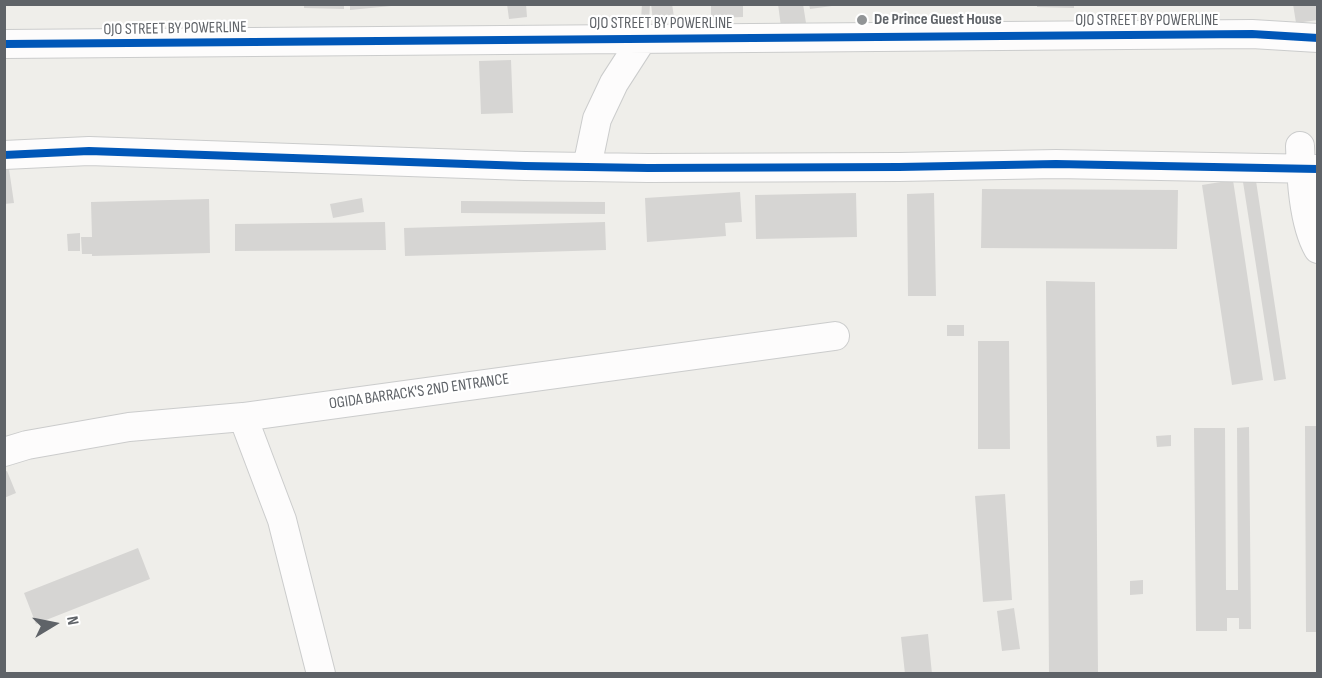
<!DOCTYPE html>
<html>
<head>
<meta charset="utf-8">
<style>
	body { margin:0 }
	#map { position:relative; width:1322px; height:678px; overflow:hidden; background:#efeeea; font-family:"Sofia Sans Condensed",sans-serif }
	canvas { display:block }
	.frame { position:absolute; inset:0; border:6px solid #5f6368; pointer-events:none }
	.north { position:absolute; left:24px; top:594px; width:60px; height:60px; -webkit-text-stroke:4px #fff; paint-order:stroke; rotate:80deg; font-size:16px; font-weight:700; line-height:24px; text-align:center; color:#5f6368 }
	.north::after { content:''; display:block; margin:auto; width:21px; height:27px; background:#5f6368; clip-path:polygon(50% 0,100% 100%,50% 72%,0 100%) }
</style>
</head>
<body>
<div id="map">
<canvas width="1322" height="678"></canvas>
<div class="frame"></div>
<div class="north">N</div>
</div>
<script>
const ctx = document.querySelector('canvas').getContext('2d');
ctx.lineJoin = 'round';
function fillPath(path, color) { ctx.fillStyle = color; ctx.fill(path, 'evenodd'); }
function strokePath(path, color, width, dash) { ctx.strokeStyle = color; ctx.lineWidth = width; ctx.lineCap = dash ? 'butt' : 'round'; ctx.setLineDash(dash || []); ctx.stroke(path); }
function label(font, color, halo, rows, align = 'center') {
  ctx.font = font + ' "Sofia Sans Condensed",sans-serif'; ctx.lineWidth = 4.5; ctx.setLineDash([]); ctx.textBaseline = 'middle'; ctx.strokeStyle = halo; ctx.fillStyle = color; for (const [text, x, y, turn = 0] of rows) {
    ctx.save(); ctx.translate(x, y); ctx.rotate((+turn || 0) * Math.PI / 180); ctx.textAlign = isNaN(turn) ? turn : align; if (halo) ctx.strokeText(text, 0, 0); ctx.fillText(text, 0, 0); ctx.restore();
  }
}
fillPath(new Path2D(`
	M304,4H344V9L304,8Z
	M350,4H391V6L350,10Z
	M507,4H526L527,17L509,19Z
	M642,4H650L649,21L641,20Z
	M651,4H672L674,17L653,20Z
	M711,4H743V17L711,18Z
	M778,4H803L806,23L781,27Z
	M809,4H831L832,6L810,9Z
	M1037,4H1074V8L1037,7Z
	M1293,4H1318V20L1296,23Z
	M511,60L513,113L481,114L479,61Z
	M9,169L14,203L4,204V170Z
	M1233,180L1263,380L1232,385L1202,185Z
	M1256,181L1286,379L1274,381L1243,182Z
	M982,189L1178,190L1177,249L981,248Z
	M740,192L742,222L725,223L726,236L647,242L645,198Z
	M856,193L857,237L756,239L755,195Z
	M934,193L936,296H908L907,194Z
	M362,198L364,212L333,218L330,204Z
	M209,199L210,253L92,256V254H82L81,237H92L91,202Z
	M461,201L605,202V214L461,213Z
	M385,222L386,250L235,251V224Z
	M605,222L606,250L405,256L404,228Z
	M80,233V251H68L67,234Z
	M1046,281L1095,282L1098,674H1049Z
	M947,325H964V336H947Z
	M978,341H1009L1010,449H978Z
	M1305,426H1318V632H1306Z
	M1249,427L1251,629H1239V618H1227V631H1196L1194,428H1225L1226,590H1238L1237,428Z
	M1171,435V446L1157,447L1156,436Z
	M7,471L16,493L4,498V472Z
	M1005,494L1012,600L983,602L975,496Z
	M138,548L150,579L36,624L24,593Z
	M1143,580V594L1130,595V581Z
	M1014,608L1020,649L1002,651L997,611Z
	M928,634L932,674H905L901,637Z`), '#d6d5d3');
const minor = new Path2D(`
	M4,44L1252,34L1318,38
	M1300,146C1301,176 1303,223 1318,249
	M4,155L89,151L525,166L648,168L899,167L1056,164L1318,169
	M587,167L597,119L614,83L643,38
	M243,417L282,520L321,674
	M4,452L27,445L129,427L243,417L835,336`);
strokePath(minor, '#cbcccc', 30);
strokePath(minor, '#fdfcfc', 28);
strokePath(new Path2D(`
	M4,44L1252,34L1318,38
	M4,155L89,151L525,166L648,168L899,167L1056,164L1318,169`), '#0057b8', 8);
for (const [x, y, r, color] of [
	[862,20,6,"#919496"]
]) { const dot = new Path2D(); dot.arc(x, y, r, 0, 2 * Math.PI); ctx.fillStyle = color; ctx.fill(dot); strokePath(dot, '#fff', 2); }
label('bold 16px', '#5f6368', '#fff', [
	["De Prince Guest House",874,20]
], 'left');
label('16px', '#5f6368', '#fff', [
	["OJO STREET BY POWERLINE",1147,21],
	["OJO STREET BY POWERLINE",661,24],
	["OJO STREET BY POWERLINE",175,29,-1],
	["OGIDA BARRACK'S 2ND ENTRANCE",419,392,-8]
]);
</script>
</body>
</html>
